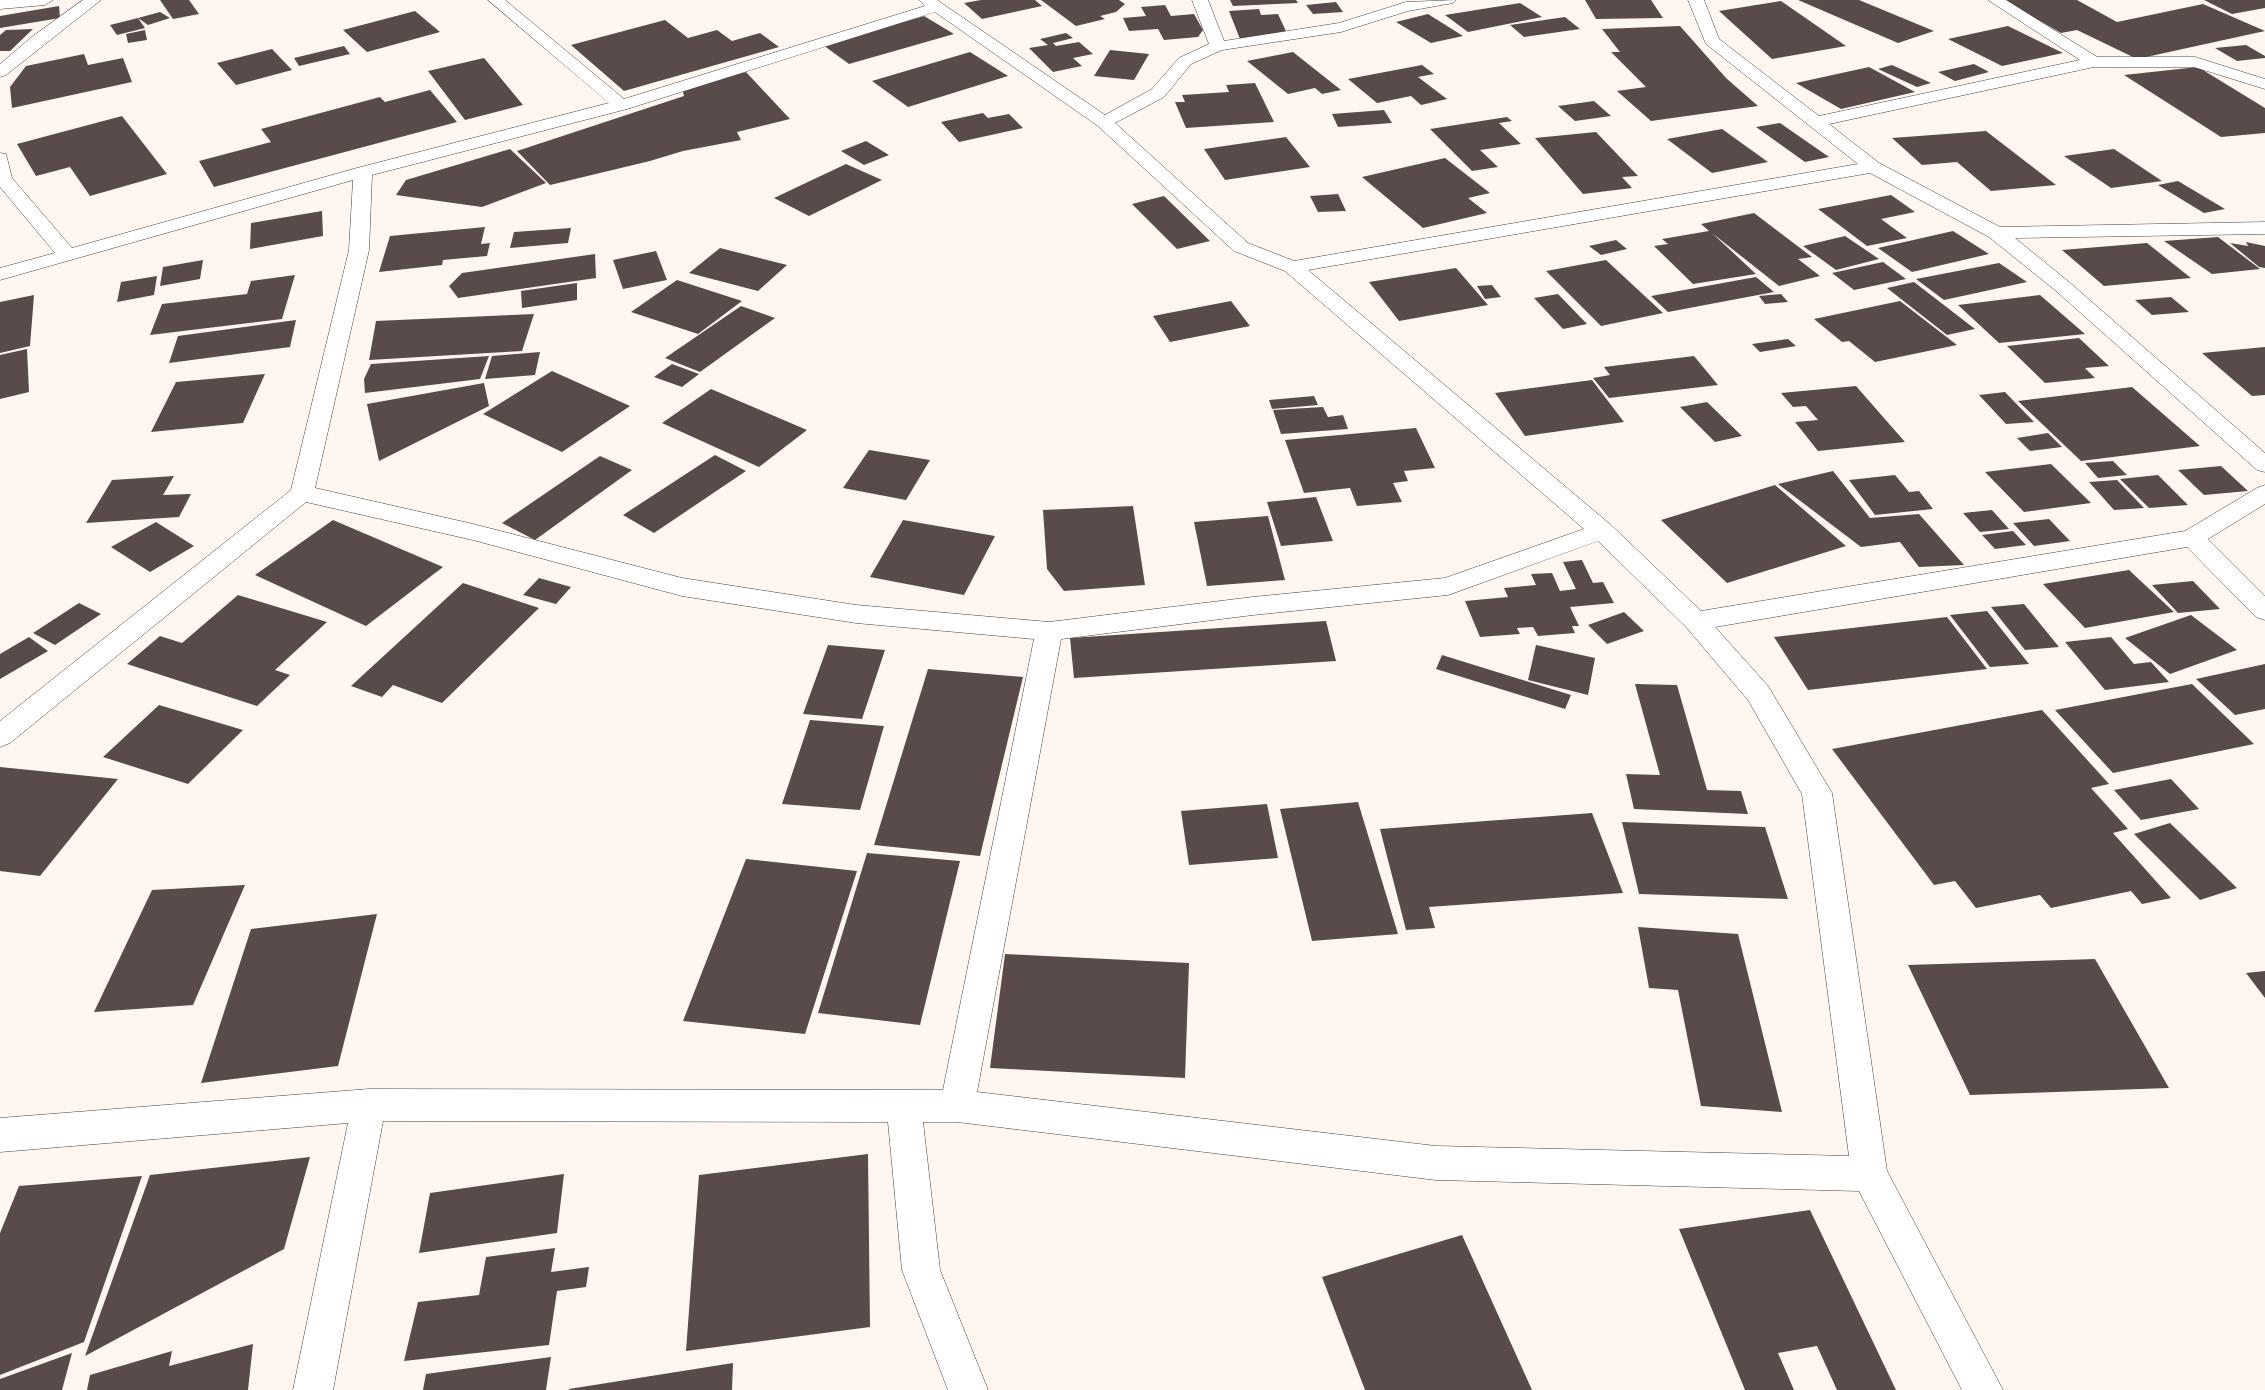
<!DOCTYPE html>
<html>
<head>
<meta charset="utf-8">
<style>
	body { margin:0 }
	canvas { display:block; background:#fff7ef }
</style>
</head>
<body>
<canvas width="2265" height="1390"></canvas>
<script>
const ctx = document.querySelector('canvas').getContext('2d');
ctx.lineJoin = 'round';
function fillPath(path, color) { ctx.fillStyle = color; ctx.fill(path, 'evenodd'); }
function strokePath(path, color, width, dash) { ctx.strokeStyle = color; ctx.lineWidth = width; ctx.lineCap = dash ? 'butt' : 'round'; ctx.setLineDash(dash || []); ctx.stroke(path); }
fillPath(new Path2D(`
	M160,0H189L199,14L173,19Z
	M981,0H1035L1042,6L982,19L964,3Z
	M1041,0H1119L1125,4L1116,12L1100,16L1105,19L1076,26Z
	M1230,0H1296L1298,3L1233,6Z
	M1585,0H1651L1663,18L1596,19Z
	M1798,0H1859L1934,31L1898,43Z
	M2003,0H2077L2117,22L2203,4L2265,31L2137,59L2077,30L2061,33Z
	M2204,0H2265V8L2232,14Z
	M1781,1L1846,46L1772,59L1719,11Z
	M1336,2L1343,12L1313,14L1306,5Z
	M1520,3L1542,17L1468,32L1445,15Z
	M1165,5L1171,16L1194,14L1203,30L1198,37L1164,40L1158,29L1129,31L1123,18L1146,16L1141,7Z
	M59,6L60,18L0,28V16Z
	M1259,9L1261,15L1278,14L1290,40L1265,41L1263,38L1240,39L1229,11Z
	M415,11L440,32L367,52L343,30Z
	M160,12L170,18L148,25L138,18Z
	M1428,14L1463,36L1431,43L1396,22Z
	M924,16L954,34L849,64L823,45Z
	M1565,17L1580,29L1524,37L1510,25Z
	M138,18L145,28L117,35L110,25Z
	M665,20L688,38L717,30L732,41L760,33L779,47L624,91L571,45Z
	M1680,26L1726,78L1758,106L1651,121L1617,91L1646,87L1611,52H1620L1602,29Z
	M2008,26L2063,53L2002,66L1948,39Z
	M33,29L10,51H0V35L6,30Z
	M145,30L147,40L128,43L126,34Z
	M1066,33L1073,38L1053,43L1056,46L1079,42L1093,54L1073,58L1082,66L1053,72L1029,48L1048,45L1040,39Z
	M2246,45L2265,56V58L2237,61L2215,48Z
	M344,46L350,54L299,66L294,58Z
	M272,49L292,70L236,85L217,63Z
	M1110,50L1149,54L1134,80L1094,76Z
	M970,52L1008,76L908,107L872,81Z
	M1293,52L1341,90L1322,94L1315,88L1288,94L1247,61Z
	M84,54L88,65L123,58L132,82L12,108L10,87L26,66Z
	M484,58L523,105L465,120L428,71Z
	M1974,64L1989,72L1955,81L1938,72Z
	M1422,65L1434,74L1418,77L1447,99L1421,105L1411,96L1377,103L1348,79Z
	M1892,65L1931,83L1917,87L1878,69Z
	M1869,67L1915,92L1841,109L1796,83Z
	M2198,67L2265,108V133L2221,137L2124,75Z
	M746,72L790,119L737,132L741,140L683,151L650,161L550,185L517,151L684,96L682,88Z
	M1255,83L1274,122L1186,128L1175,102H1185L1182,95L1229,92L1226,85Z
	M430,90L457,122L214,187L199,161L271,142L261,129L380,97L385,102Z
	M1594,101L1611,116L1575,121L1558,106Z
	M1384,110L1392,123L1338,127L1332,114Z
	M983,113L988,118L1009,114L1023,128L959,142L941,122Z
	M122,116L167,174L90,196L70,167L36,176L17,144Z
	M1507,117L1512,121L1499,123L1521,144L1480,150L1498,167L1472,171L1430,129Z
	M1780,123L1829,157L1805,162L1756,127Z
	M1722,129L1768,162L1712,173L1667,139Z
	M1986,131L2056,185L1991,191L1957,162L1922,165L1892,138Z
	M1596,132L1638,176L1622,177L1632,188L1583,194L1535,138Z
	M1286,137L1310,167L1225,180L1204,149Z
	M866,141L889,155L864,165L841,151Z
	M510,149L546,183L482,207L396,195L406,180Z
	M2114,149L2162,181L2111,188L2064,156Z
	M1445,158L1490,193L1468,198L1487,213L1423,228L1362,177Z
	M846,164L882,180L809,216L774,198Z
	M2178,181L2225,209L2204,213L2158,185Z
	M1338,194L1346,211L1318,212L1310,196Z
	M1891,195L1915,212L1881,219L1907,238L1867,246L1818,209Z
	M1164,196L1210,241L1177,249L1132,204Z
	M322,211L323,236L250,249L251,223Z
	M1754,213L1812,257L1798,259L1820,276L1779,286L1712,233L1756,274L1693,284L1654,246L1668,244L1662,239L1709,231L1701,224Z
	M485,227L481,244L490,243L487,256L443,260L442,265L379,272L390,236Z
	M571,228L568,243L510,248L514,232Z
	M1953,231L1989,254L1912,272L1878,248Z
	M1845,236L1879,259L1836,270L1803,246Z
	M2218,237L2260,269L2212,274L2164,241Z
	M1616,240L1627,249L1601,255L1589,246Z
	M2246,242L2265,246V268L2259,267L2230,243L2248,246Z
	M2147,243L2191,278L2104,286L2062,250Z
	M720,248L787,265L758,291L689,273Z
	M656,251L667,280L623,289L613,260Z
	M595,254L596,278L458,298L449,286L462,273Z
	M203,260L200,279L160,286L163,267Z
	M1606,260L1663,313L1601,326L1546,271Z
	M1883,262L1906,279L1854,290L1832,273Z
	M1999,263L2027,282L1944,300L1916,279Z
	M1456,268L1488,305L1399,321L1369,282Z
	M295,275L282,319L150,335L162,304L247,294L251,281Z
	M157,276L154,295L117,302L121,282Z
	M1756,277L1774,292L1668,312L1651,296Z
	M677,280L742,301L698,334L631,312Z
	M1914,282L1975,329L1947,335L1887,288Z
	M577,283V300L522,308L521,291Z
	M1492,285L1501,297L1485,299L1477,286Z
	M1558,294L1587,324L1563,329L1534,298Z
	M1781,294L1788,302L1765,304L1759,296Z
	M34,295L30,346L0,353V302Z
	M2040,295L2085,334L1999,343L1958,305Z
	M2171,297L2189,312L2152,315L2135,300Z
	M1231,301L1250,326L1170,342L1153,316Z
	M1900,301L1957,345L1875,362L1849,341L1842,342L1814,319Z
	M741,306L775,318L700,372L665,358Z
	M534,314L522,351L369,360L376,321Z
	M296,320L290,347L169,363L178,336Z
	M2079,338L2109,366L2085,368L2095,378L2045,383L2007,346Z
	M1788,339L1796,346L1760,352L1752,344Z
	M2265,347V395L2252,396L2202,353Z
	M27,349L29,392L0,399V355Z
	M540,352L535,375L485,379L492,356Z
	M489,356L480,379L365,393L364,379L371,364Z
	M1694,356L1718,385L1609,398L1593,378L1610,375L1604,367Z
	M672,364L699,374L682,387L654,377Z
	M552,371L630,406L562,452L483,414Z
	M265,374L243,423L151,432L176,382Z
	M1592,380L1624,422L1525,436L1495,393Z
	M484,383L489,406L379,461L367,404Z
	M1856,386L1905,442L1818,451L1795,422L1818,420L1806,406L1793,407L1781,393Z
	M2132,387L2200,446L2081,461L2018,401Z
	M711,389L807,430L759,467L662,423Z
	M2005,392L2034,422L2006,424L1979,395Z
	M1314,396L1318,405L1272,409L1269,400Z
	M1707,402L1742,436L1715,442L1680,407Z
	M1323,407L1328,417L1343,415L1348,429L1281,434L1273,410Z
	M1416,428L1435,468L1404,471L1408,481L1393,483L1402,502L1357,506L1350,488L1304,493L1285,440Z
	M2048,433L2062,447L2030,451L2017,438Z
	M869,450L930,460L906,500L843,488Z
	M715,455L746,471L654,533L623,515Z
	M600,456L632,470L535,540L502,523Z
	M2113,461L2127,475L2098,478L2085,463Z
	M2051,464L2091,503L2024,512L1985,472Z
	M2221,466L2248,491L2204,495L2178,470Z
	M1833,471L1870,518L1919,514L1964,565L1919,567L1900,542L1861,547L1778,484Z
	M1895,475L1909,492L1919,491L1933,509L1875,515L1849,480Z
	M2158,475L2188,505L2149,508L2120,479Z
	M174,476L163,495L191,494L179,517L86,523L112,480Z
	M2117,480L2144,508L2114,510L2089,482Z
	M1775,485L1846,546L1727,583L1661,520Z
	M1316,497L1333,541L1281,546L1267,502Z
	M1133,506L1145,585L1064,591L1047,569L1043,510Z
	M1992,510L2009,529L1980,532L1963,513Z
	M1268,516L1285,580L1207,586L1194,522Z
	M2049,519L2070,541L2034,546L2013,523Z
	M333,520L443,567L366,626L255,575Z
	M903,520L995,536L964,595L870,577Z
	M156,522L194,546L150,572L111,547Z
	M2013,531L2026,545L1995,549L1982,535Z
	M1582,560L1593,583L1603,582L1614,603L1570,607L1579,626H1572L1575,633L1538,636L1533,627L1517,628L1520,634L1480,637L1465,601L1508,597L1504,588L1536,585L1531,574L1552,573L1560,591L1576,589L1563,562Z
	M2129,570L2174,612L2085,628L2043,584Z
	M539,578L571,587L556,604L523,595Z
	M2193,581L2220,609L2178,613L2152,585Z
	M463,583L539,608L442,703L393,685L382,697L351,686Z
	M238,595L327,622L275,670L290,675L257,706L127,664L160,636L182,643Z
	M79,603L101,614L55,645L33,633Z
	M2024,604L2059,647L2025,650L1991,607Z
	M1987,611L2029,664L1990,667L1950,615Z
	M1624,612L1644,631L1607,644L1588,625Z
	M2191,615L2237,650L2170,674L2125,638Z
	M1947,617L1987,669L1808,690L1774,637Z
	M1326,621L1336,661L1074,678L1070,638Z
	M29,637L48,651L0,679V654Z
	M2111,637L2134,664L2151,662L2169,682L2105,690L2065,642Z
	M828,645L885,650L862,719L803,714Z
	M1536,645L1595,658L1588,695L1528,680Z
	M1442,655L1571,695L1565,709L1436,669Z
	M2265,664V709L2235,715L2196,679Z
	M928,669L1023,677L980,856L874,845Z
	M1635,684L1677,685L1707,790L1741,791L1748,814L1634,809L1626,774L1660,775Z
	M2192,684L2254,744L2113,773L2055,710Z
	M159,705L243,730L188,784L103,757Z
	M2042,710L2109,784L2091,788L2128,829L2113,833L2171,898L2142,904L2131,891L2051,908L2040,895L1976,908L1955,881L1934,885L1832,749Z
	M810,720L884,726L860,810L782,804Z
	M0,767L118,779L40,876L0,871Z
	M2171,779L2199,809L2141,820L2114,790Z
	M1358,802L1398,934L1312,941L1280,809Z
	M1267,804L1278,858L1189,865L1181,811Z
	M1592,813L1623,893L1429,907L1435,928L1406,930L1380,829Z
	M1622,822L1765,827L1788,899L1639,894Z
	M2170,823L2237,888L2200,900L2134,834Z
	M867,853L960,861L920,1025L818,1013Z
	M746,859L857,871L805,1034L683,1021Z
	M245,885L193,1005L94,1012L152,890Z
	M377,914L338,1066L201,1083L251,929Z
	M1638,927L1738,934L1782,1112L1701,1106L1678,990L1649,988Z
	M1005,954L1189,963L1185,1078L990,1068Z
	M2095,959L2169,1088L1970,1095L1908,965Z
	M2265,971V998L2246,973Z
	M868,1154L870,1327L686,1351L699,1175Z
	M310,1157L284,1249L85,1356L150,1175Z
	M564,1174L557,1233L419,1253L430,1193Z
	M142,1176L84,1342L0,1375V1233L19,1186Z
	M1810,1210L1896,1390H1837L1817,1346L1778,1353L1794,1390H1745L1679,1229Z
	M1462,1235L1532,1390H1365L1322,1277Z
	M555,1248L551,1272L589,1267L586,1287L557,1291L549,1345L404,1361L418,1302L479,1295L486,1257Z
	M253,1344L248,1390H87L90,1375L172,1351L169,1366Z
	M72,1353L62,1390H0V1379Z
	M551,1357L546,1390H423L426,1374Z
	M733,1363L732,1390H569V1389Z`), '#584b49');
const street = new Path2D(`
	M0,0H53L45,5L0,9Z
	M83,0H101L6,75L0,77V64L33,36Z
	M488,0H505L624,99L925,6L919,0H937L1105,115L1152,89L1179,58L1209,44L1192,0H1208L1224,41L1339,23L1406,2L1456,0L1453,3L1408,11L1341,32L1222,50L1191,64L1164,97L1115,123L1248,243L1294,261L1858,164L1706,44L1688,0H1704L1719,39L1819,116L2080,60L1988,0H2006L2097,57H2195L2265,79V89L2194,67H2094L1829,124L1879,163L2000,227L2265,222V234L2015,238L2069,282L2265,453V472L2257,470L2055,290L1989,237L1870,173L1308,270L1611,525L1701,611L2185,531L2257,488L2265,485V504L2208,539L2265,596V620L2256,617L2187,547L1715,627L1768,686L1832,793L1887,1171L2003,1390H1962L1859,1191L1436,1180L957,1122H923L940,1270L988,1390H948L902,1270L888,1122L383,1121L333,1390H293L348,1123L0,1152V1118L369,1089L943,1090L1034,639L856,623L682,596L473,540L306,502L10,743L0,747V721L291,490L349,250L353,180L0,280V268L55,253L0,187V153L6,154L12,178L72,248L357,168L609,103ZM935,12L1098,126L1234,251L1285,271L1584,529L1445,578L1253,597L1049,622L856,605L682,578L473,524L315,488L369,250L372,175L627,109ZM1598,541L1686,627L1748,700L1802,794L1849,1156L1436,1146L977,1092L1061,639L1253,615L1448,595Z`);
strokePath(street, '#414141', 1);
fillPath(street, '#fff');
</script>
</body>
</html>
